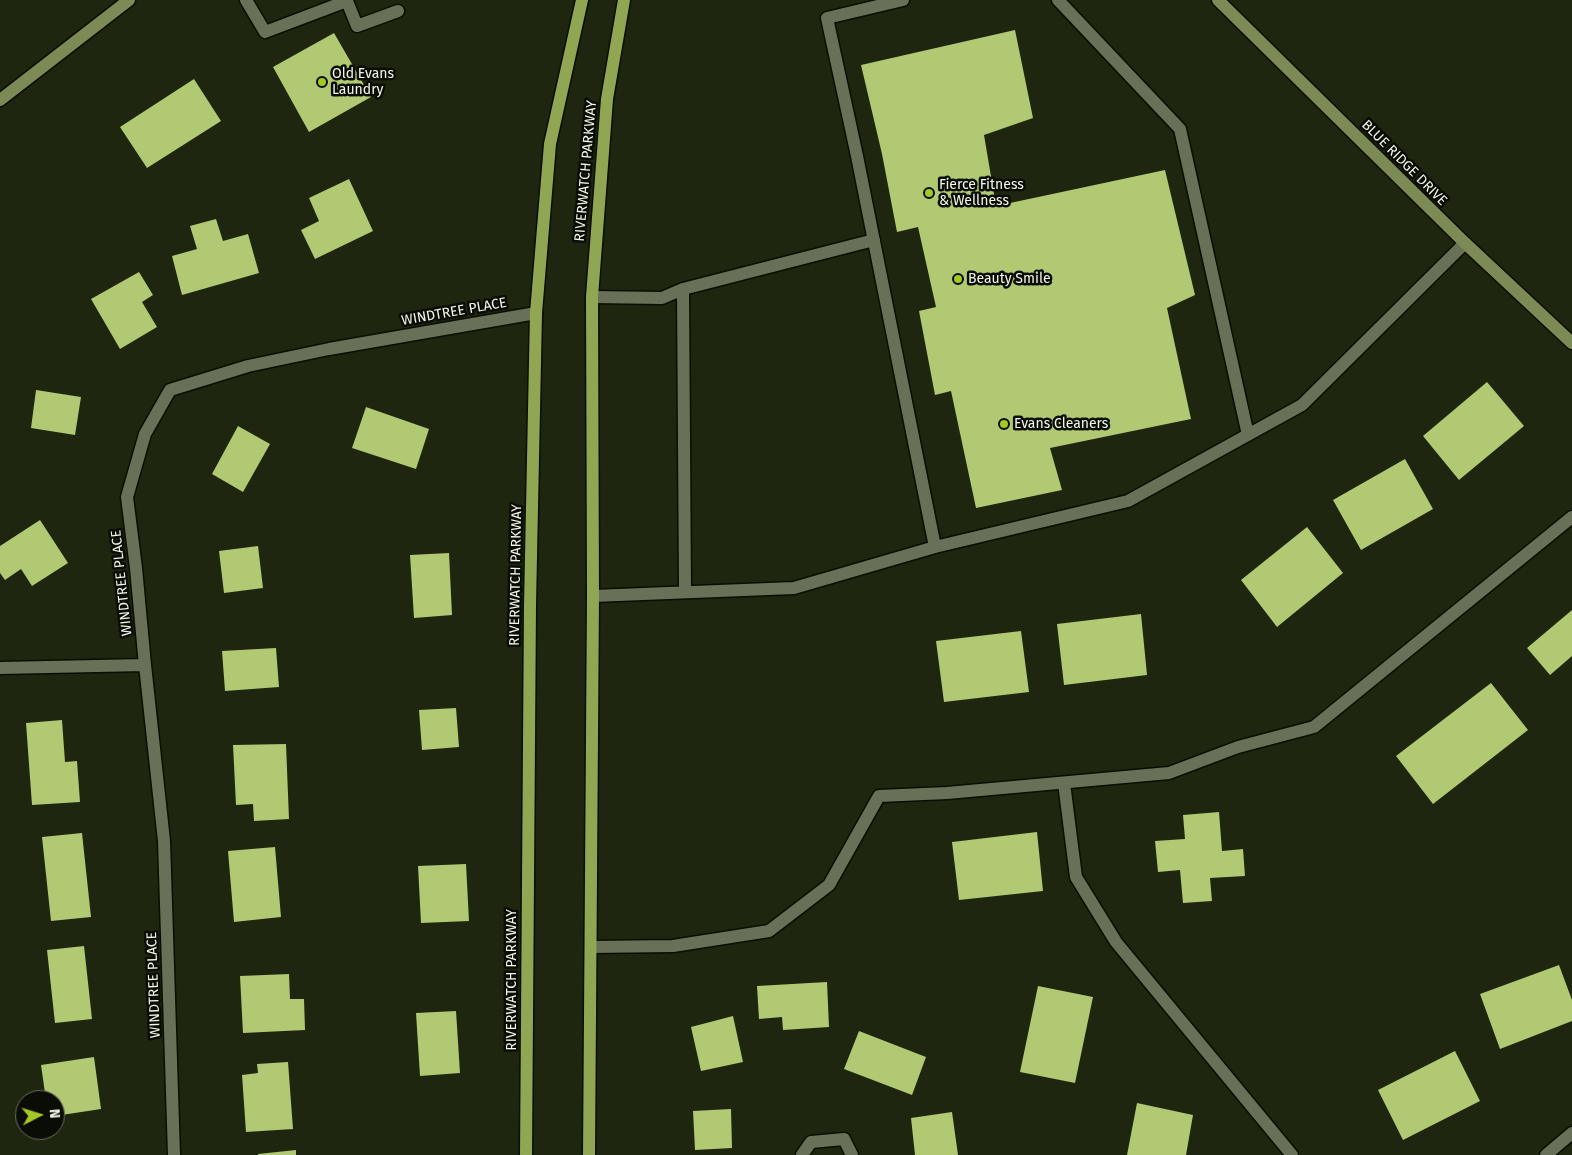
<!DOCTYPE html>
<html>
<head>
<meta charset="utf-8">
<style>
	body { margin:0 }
	#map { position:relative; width:1572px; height:1155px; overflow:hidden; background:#1f260f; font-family:"Fira Sans",sans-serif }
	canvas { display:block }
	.north { position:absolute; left:15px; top:1090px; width:50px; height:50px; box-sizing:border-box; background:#0a0d05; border:1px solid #676b60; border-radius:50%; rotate:85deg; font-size:14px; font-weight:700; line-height:20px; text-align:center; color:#f2f7e9 }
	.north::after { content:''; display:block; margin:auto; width:18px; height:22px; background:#a4c825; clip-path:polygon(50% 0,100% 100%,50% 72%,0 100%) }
</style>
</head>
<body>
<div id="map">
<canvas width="1572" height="1155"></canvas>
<div class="north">N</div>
</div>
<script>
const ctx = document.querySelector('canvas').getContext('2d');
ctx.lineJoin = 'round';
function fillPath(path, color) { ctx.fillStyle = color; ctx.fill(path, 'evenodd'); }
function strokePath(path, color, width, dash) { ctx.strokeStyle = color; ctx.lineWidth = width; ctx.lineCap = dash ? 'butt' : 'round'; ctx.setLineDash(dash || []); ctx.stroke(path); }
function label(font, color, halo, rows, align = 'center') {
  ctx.font = font + ' "Fira Sans",sans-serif'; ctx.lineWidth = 5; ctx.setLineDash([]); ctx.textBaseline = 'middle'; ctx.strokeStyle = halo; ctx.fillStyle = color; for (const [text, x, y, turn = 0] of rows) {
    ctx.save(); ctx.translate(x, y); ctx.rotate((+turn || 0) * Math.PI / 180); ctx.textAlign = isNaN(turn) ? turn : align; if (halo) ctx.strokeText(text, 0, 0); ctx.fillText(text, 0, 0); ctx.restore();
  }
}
fillPath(new Path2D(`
	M1015,30L1033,118L984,135L996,206L1165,170L1195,295L1167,308L1191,419L1050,448L1062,490L976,508L951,391L935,395L919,311L936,307L918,227L897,232L882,154L861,65Z
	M334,33L371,97L309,132L273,67Z
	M194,79L221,121L147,168L120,127Z
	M349,179L373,231L315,259L301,230L319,221L309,198Z
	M216,219L223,241L248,234L259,273L182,295L172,256L197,249L190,226Z
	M139,272L153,295L142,302L157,327L120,349L91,299Z
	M1487,382L1524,426L1459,480L1423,436Z
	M36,390L81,397L75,435L31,428Z
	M366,407L429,429L416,469L352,448Z
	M238,426L270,444L243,492L212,474Z
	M1405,459L1433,509L1361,550L1333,500Z
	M40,520L68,563L32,586L21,569L5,580L0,573V546Z
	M1307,527L1343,573L1277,627L1241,580Z
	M258,546L263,588L224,593L219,551Z
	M449,553L452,615L414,618L410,555Z
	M1572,610V656L1550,675L1527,648Z
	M1141,614L1147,675L1064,685L1057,624Z
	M1021,631L1029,692L944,702L936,641Z
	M276,648L279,687L225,691L222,651Z
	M1491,683L1528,730L1433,804L1396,756Z
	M456,708L459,747L422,750L419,710Z
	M62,720L65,762L77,761L80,802L32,805L26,723Z
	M286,744L289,819L254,821L253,804L236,805L233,745Z
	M1219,812L1222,851L1243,849L1245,876L1210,878L1212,901L1183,903L1180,870L1158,872L1155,841L1185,839L1183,815Z
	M1037,832L1043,891L959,900L952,842Z
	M82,833L91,917L51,921L42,837Z
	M275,847L281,917L234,922L228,851Z
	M466,864L469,921L421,923L418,866Z
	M84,946L92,1019L55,1023L47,950Z
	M1559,965L1572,1000V1021L1500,1049L1480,994Z
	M289,974L290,999H304L305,1030L243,1033L240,976Z
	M827,982L829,1027L783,1030L782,1017L759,1019L757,986Z
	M1038,986L1093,997L1075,1083L1020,1072Z
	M456,1011L460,1073L420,1076L416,1013Z
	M733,1016L743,1062L701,1071L691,1027Z
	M859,1031L926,1057L912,1095L844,1069Z
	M1455,1051L1480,1101L1403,1140L1378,1090Z
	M94,1057L101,1109L55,1116V1100H46L41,1065Z
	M288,1062L293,1129L246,1132L242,1075L258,1073L257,1064Z
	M1137,1103L1193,1115L1186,1155H1127Z
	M731,1109L732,1148L695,1150L693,1111Z
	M952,1112L958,1155H915L911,1118Z
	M296,1150V1155H258V1154Z`), '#b0c972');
const lane = new Path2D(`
	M246,0L265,32L347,1L357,26L398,11
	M903,0L827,18L857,156L935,547
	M1058,0L1180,129L1248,435
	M683,289L874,240
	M592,297L662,298L683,289L685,592
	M593,596L794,588L935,547L1128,501L1302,405L1465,243`);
const street = new Path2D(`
	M0,668L145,665
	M1064,783L1076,877L1116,942L1292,1155
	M591,947L673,946L769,931L829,885L879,796L947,793L1169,773L1238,747L1314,727L1572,517
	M174,1155L164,841L145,665L136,568L127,497L145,434L170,390L248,366L329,349L536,313
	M802,1155L811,1142L844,1139L852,1155
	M1546,1155L1572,1133`);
const secondary = new Path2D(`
	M1218,0L1465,243L1572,343
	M0,100L129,0`);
const primary = new Path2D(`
	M526,1155L530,605L536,313L550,144L582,0
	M589,1155L593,596L592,297L607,99L624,0`);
strokePath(lane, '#090e00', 15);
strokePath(street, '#090e00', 15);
strokePath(secondary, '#090e00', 15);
strokePath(primary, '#090e00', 15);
strokePath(lane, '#687057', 12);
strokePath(street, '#687057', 12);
strokePath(secondary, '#7c8b55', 12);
strokePath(primary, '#90a653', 12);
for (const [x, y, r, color] of [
	[322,82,5,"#a4c825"],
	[929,193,5,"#a4c825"],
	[958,279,5,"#a4c825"],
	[1004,424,5,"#a4c825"]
]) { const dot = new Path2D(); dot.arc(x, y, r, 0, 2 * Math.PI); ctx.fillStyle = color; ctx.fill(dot); strokePath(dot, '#0a0d05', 2); }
label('14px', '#f2f7e9', '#0a0d05', [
	["Old Evans",332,74],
	["Laundry",332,90],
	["Fierce Fitness",939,185],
	["& Wellness",939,201],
	["Beauty Smile",968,279],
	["Evans Cleaners",1014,424]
], 'left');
label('14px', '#f2f7e9', '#0a0d05', [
	["BLUE RIDGE DRIVE",1404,163,45],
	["RIVERWATCH PARKWAY",586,171,-85],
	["WINDTREE PLACE",454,312,-10],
	["RIVERWATCH PARKWAY",516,575,-89],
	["WINDTREE PLACE",122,583,-96],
	["RIVERWATCH PARKWAY",512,980,-90],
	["WINDTREE PLACE",154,985,-92]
]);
</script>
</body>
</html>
